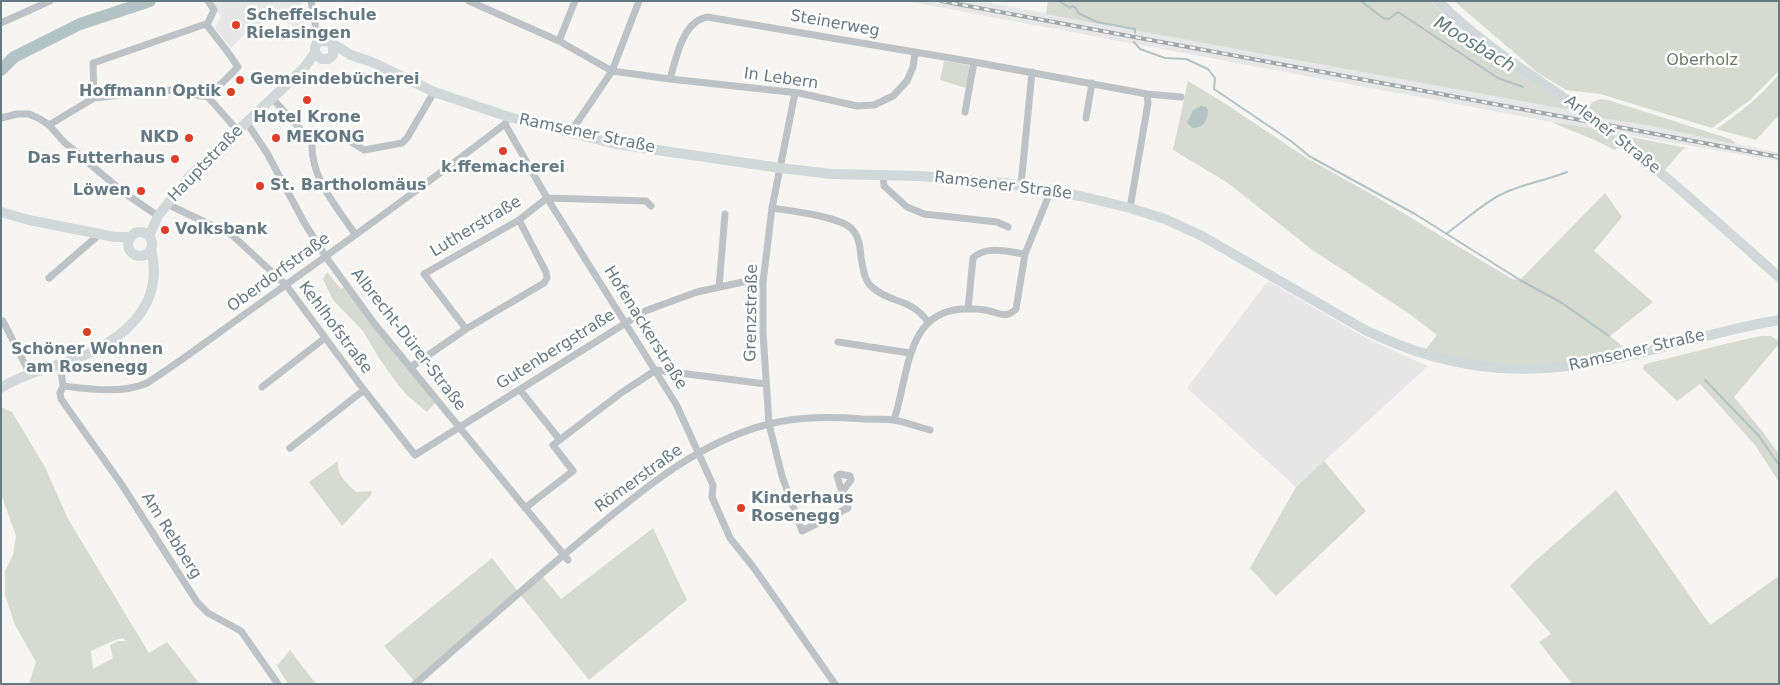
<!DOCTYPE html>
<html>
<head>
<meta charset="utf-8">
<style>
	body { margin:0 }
	#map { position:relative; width:1780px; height:685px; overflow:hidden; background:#f6f5f2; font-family:"DejaVu Sans",sans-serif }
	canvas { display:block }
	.frame { position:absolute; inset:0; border:2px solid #657983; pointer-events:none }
</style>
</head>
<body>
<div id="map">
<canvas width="1780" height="685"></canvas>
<div class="frame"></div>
</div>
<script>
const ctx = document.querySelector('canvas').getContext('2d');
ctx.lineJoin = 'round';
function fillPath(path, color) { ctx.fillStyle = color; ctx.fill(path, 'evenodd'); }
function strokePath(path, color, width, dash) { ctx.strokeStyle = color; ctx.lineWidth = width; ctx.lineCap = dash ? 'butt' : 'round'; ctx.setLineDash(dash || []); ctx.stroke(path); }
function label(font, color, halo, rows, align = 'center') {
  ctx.font = font + ' "DejaVu Sans",sans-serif'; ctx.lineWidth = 5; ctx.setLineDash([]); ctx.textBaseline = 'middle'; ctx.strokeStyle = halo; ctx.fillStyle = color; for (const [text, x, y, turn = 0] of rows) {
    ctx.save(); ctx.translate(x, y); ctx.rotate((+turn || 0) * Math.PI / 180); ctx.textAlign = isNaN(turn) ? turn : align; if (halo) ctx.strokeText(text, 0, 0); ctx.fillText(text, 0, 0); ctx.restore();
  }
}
fillPath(new Path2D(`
	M211,1H301L306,36H302L291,24L275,20L254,25L231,48L215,28L221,17Z
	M906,1H979L1581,112L1601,118L1648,124L1779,153V161L1552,122Z
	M1268,281L1368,339L1428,366L1296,487L1187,388Z`), '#e6e7e6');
fillPath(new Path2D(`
	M1048,1H1431L1462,33L1581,112L1046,14Z
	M1454,1H1779V71L1750,100L1712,128L1600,94L1566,90L1538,73Z
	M944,61L969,65V89L940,80Z
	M1779,74V115L1756,140L1716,129C1740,113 1761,96 1779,74Z
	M1188,81L1226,104L1305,157L1380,199L1512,279L1520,280L1605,193L1622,217L1594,251L1653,302L1610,336L1628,351L1541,369L1422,354L1437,335L1411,315L1311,249L1228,183L1173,150Z
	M1601,99L1608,100L1730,139L1736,143L1734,144L1648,125L1601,118L1589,108L1592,102Z
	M1552,122L1602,130L1619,144V147L1615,150L1612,149C1593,137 1571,132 1552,122Z
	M1626,136L1687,148L1683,149L1665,170Z
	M327,272L341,289L344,287L435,403L427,412L408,396L399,386L379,358L363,331L333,300L323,279Z
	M1760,336H1771L1779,341V344L1734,397L1762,431L1779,454V482L1755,445L1700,384L1677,401L1643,369L1644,365L1649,363L1729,343Z
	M1,407L12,412L45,467L68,519L149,653L167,642L200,684H29L36,662L15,625L5,595V571L13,555L16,536L1,494ZM123,638L126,641H119L110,645L113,658L93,669L91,651L115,640Z
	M338,461C336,475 347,483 356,492L372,491L371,495L342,526L309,482Z
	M1324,461L1366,511L1276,596L1250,568L1296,487Z
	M1616,490L1710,625L1779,576V684H1572L1539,642L1551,634L1510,586L1534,562Z
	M653,528L687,600L589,680L519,593L416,683L384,646L492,558L519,593L541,574L561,599Z
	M290,650L316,684H288L277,666Z`), '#d6dad1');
fillPath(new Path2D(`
	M1201,106L1206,107L1208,110C1208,120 1203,129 1192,128L1187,123L1193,110Z`), '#b3c3c5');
strokePath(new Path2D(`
	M1059,1L1070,8L1072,6L1076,8L1078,13L1097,22L1135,29V33
	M1361,1L1383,18L1389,19L1398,12L1401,14L1498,78L1523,87
	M1134,42L1140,49L1165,58L1186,59L1208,69L1215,78L1214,89L1291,141L1309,156L1415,214L1520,280L1562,303L1609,336
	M1446,234C1464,221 1481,205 1500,195C1521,184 1545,181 1567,172
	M1705,380L1759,436L1779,465`), '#b3c3c5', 2);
strokePath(new Path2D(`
	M1,70L14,57L80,24L150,1`), '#b3c3c5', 12);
strokePath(new Path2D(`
	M311,1L315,22L316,44
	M469,1L559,41L612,71L670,79L799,93L857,106L874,105L893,96L907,81L913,67L915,53
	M1,23L50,1
	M207,25L214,10L208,1
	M559,41L575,1
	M670,79C675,62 681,32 696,22C699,19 704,18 707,17L974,62L1147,94L1181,97
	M795,93L772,208L763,282V333L769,424L782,476L802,531L848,508L842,492L851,480L850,476L840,474L837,476L842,492
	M94,98L93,63L206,24L227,51L238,67L208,97
	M272,98L312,142C310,177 336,206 355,234
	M965,112L974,62
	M1,118L17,114H29L40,119L49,125L64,142L123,192L158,216
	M1086,118L1092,83
	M247,123L267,153L305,224L326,257L374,323L568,560
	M505,124L547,198L676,404L713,485L712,497L730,538L754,568L835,684
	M49,125L94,98L170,90L208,97L238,131
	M570,133L612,71L639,1
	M312,142L320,139L348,140L364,150L402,143L407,138L434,92
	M883,175L884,186L907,207L924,214L997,222L1008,227
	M1021,185L1032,72
	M167,204L232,235L286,285L364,390L415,455L645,311L697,292L752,280L763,282
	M772,208C791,211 837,216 851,228C859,236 860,246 861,257C863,268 864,281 873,288C892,304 911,298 928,322
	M1130,208L1148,103L1147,94
	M49,278L101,233
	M719,287L725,214
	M968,309L973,258C986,245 1008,252 1025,254
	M3,321L30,374
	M466,329L424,274L519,220L547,198L646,201L651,206
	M838,342L910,353
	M60,364L63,386
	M411,367L466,329L544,283L547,278L546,272L519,220
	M63,386C89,389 123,394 147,383C186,358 222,330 259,304C342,245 424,186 505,124L506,122
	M63,386L60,393L61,399L122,485L197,602L208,613L241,631L278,684
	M262,387L325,338
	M520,390L560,440
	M894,420C911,367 905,298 985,310C999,312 1004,320 1016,309L1025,254L1051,190
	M290,448L364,390
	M525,508L573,471L553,445L621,393L656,370L766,384
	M415,684C471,635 527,585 584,538C640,492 697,442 769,424C800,416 832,417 863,419C873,419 884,419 893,420C906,422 918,427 930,430`), '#bcc2c5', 7);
strokePath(new Path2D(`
	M1438,1C1485,49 1546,83 1599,123C1662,171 1720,225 1779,277
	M333,45V55L328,59H321L315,53V47L318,42L328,41L351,55L372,62L434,92L509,117L616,144L780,168L832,174L920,176L1004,183L1080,196L1130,208L1165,219L1202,236L1365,330C1457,375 1537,378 1635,354C1683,343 1730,328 1779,320
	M1,212L29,220L115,237H131
	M128 244a12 12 0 1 1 24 0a12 12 0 1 1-24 0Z
	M149,236L158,216L189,177L304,68L315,53
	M1,388C24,373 52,368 77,358C125,339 165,305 151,249`), '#d1d8da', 10);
const rail = new Path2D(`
	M941,1L1779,157`);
strokePath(rail, '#9ea6aa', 4);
strokePath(rail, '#fff', 2, [5.5]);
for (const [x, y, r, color] of [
	[236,25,5,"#e03e27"],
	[240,80,5,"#e03e27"],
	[231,92,5,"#e03e27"],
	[307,100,5,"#e03e27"],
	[189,138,5,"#e03e27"],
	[276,138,5,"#e03e27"],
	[503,151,5,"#e03e27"],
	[175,159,5,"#e03e27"],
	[260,186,5,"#e03e27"],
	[141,191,5,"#e03e27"],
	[165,230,5,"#e03e27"],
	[87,332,5,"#e03e27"],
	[741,508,5,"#e03e27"]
]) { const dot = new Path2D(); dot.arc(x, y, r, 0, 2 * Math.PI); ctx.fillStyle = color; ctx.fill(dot); strokePath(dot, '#fff', 2); }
label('bold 16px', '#657983', '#fff', [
	["Scheffelschule",246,16],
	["Rielasingen",246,34],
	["Gemeindebücherei",250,80],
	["Hoffmann Optik",221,92,"right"],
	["Hotel Krone",307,118,"center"],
	["NKD",179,138,"right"],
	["MEKONG",286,138],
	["Das Futterhaus",165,159,"right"],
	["k.ffemacherei",503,168,"center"],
	["St. Bartholomäus",270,186],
	["Löwen",131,191,"right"],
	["Volksbank",175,230],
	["Schöner Wohnen",87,350,"center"],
	["am Rosenegg",87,368,"center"],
	["Kinderhaus",751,499],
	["Rosenegg",751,517]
], 'left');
label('16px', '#657983', '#fff', [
	["Steinerweg",835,24,10],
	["In Lebern",781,79,8],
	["Ramsener Straße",587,134,12],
	["Arlener Straße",1612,135,38],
	["Hauptstraße",206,164,-46],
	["Ramsener Straße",1003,186,7],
	["Lutherstraße",476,227,-31],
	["Oberdorfstraße",279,273,-36],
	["Grenzstraße",752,313,-89],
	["Kehlhofstraße",335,328,53],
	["Hofenackerstraße",645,328,58],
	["Albrecht-Dürer-Straße",408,340,52],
	["Gutenbergstraße",556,350,-32],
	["Ramsener Straße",1637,351,-13],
	["Römerstraße",639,479,-36],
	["Am Rebberg",171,536,58]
]);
label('16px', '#6b7a64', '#fff', [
	["Oberholz",1702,61]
]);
label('italic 18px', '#617b7f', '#fff', [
	["Moosbach",1474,45,31]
]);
</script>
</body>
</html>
